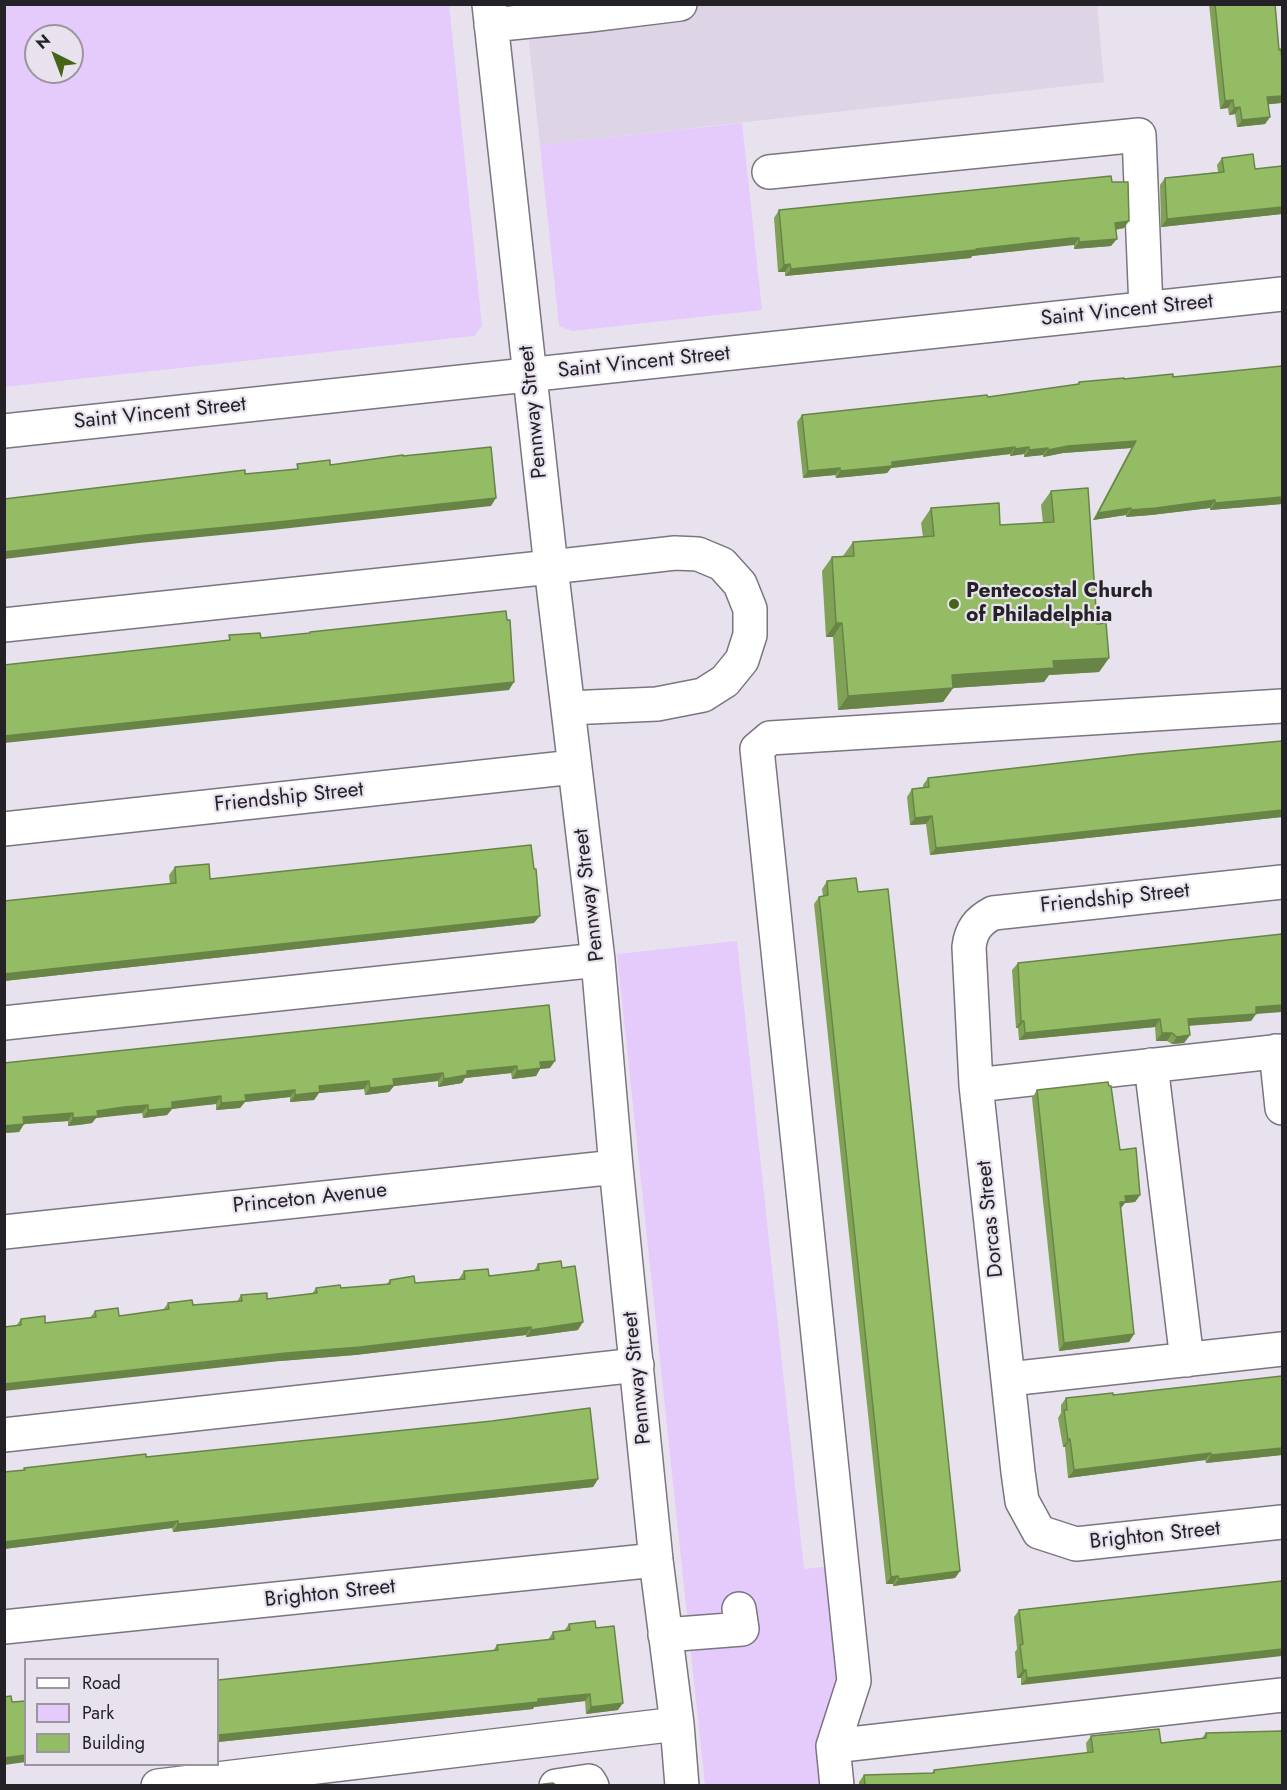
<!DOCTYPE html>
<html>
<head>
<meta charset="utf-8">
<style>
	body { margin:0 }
	#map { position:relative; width:1287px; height:1790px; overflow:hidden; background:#e8e2ee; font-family:Jost,sans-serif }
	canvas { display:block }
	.frame { position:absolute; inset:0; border:6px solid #242226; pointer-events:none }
	.legend { position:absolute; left:24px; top:1658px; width:195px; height:108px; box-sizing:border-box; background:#e8e2ee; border:2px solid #9a959e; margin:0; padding:8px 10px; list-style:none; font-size:18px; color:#242226 }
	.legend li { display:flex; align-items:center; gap:12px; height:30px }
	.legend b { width:30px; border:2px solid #9a959e }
	.north { position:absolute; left:24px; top:24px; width:60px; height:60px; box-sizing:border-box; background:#e8e2ee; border:2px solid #9a959e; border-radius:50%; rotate:318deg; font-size:16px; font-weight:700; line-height:24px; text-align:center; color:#242226 }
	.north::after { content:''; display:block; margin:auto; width:21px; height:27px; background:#456418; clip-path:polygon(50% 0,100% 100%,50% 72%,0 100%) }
</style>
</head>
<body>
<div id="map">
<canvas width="1287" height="1790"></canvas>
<div class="frame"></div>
<ul class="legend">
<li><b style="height:8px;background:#fff"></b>Road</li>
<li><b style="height:16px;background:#e4cbfb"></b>Park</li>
<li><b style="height:16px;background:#94bc65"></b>Building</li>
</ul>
<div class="north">N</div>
</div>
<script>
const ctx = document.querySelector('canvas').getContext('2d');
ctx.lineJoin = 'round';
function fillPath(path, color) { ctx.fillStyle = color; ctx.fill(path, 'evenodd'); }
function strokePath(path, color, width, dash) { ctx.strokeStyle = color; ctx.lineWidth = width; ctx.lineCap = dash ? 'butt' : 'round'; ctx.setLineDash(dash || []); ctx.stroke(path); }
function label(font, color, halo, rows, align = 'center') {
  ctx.font = font + ' Jost,sans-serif'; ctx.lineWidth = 4.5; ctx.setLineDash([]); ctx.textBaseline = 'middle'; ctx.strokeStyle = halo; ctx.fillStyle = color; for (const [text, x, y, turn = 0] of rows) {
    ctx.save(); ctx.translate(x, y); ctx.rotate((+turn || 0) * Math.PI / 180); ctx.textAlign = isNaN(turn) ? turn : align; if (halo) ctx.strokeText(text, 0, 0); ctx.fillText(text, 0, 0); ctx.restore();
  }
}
fillPath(new Path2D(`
	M525,5H1097L1104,82L540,145Z`), '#ddd4e6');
fillPath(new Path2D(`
	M4,5H449L482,326L474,336L5,387ZM36,36H72V72H36Z
	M742,123L762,310L572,331L559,326L540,145Z
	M737,941L804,1569L832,1566L843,1670L826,1785H705L617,954Z`), '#e4cbfb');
const minor = new Path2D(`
	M489,4L551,567L598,960L616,1167L656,1560L677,1724L682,1786
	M491,25L590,15L680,4
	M769,172L1139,135L1146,309
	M4,431L1282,294
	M4,625L551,567L675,553L698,554L722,564L740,584L750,609V635L742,660L725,681L703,695L657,704L568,708
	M4,829L574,767
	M1282,882L993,913C978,921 971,930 969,947L976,1085L1018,1472L1022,1501L1039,1532L1076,1544L1282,1522
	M4,1023L598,960
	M1276,1051L1282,1108
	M1151,1065L1187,1360
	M976,1085L1282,1051
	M4,1232L616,1167
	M1009,1379L1282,1349
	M4,1435L637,1365
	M4,1627L656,1560
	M665,1635L742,1629L739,1609
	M833,1746L1282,1695
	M158,1786L677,1724
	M556,1786L589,1781L592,1786
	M837,1786L833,1746L854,1681L757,749L770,738L1282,706`);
strokePath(minor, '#7a757f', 36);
strokePath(minor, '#fff', 33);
fillPath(new Path2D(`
	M1209,4H1275L1281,103L1268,104L1270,117L1265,124L1237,127L1235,114L1229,115L1228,108L1220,109Z
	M1222,158L1255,169L1282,166V214L1161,227L1160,185L1165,178L1218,172L1217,165Z
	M1112,182L1124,228L1116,230L1111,246L1074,249V245H1067L972,256L971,258L785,276V272H778L774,218L779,210Z
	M1173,377L1282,504L1210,510V508L1151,515L1126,517V515L1093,520L1131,448L1063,453L1043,457V455L1024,457V454L1010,456V454L891,468L887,473L836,478L835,475L803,478L797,422L802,415L988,397L1077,385L1079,382Z
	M1051,491L1109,658L1099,672L1049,675L1044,682L953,688L943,702L838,710L833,637H826L822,571L832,557L843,556L853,542L923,537L921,523L931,508L1000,525L1043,523L1041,505Z
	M1282,741V817L930,855L926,824L910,825L907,797L912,789L923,788V785L928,778Z
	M175,867L210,879L534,923L4,981V901L170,884L169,875Z
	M827,881L858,892L960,1571L955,1578L893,1586V1584H886L814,904L819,897L823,896L822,889Z
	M1018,963L1256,1014L1251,1021L1188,1026L1190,1035L1184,1043L1172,1044L1167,1041H1156L1155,1027L1019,1040L1018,1028H1016L1012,970Z
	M549,1005L550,1068L540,1069L536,1076L512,1079L511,1073L465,1078L462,1083L438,1087V1081L394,1086L389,1092L365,1095L364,1089L319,1093L314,1100L290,1102V1097L245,1102L240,1108L216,1110V1104L191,1106L172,1109L167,1115L143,1118L142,1113L118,1115L96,1118L92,1123L80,1125L68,1126V1121L24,1124L19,1132L4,1133V1063Z
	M1037,1090L1120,1150L1140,1195L1135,1202L1125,1203L1121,1208L1134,1334L1129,1342L1059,1351L1032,1098Z
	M538,1264L562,1268L578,1330L526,1337V1335L355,1355L280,1361L16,1326L21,1319L45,1323L90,1318L95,1311L119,1316L163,1310L168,1303L193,1305L237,1302L241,1295L267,1299L312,1294L316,1288H341L387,1284L390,1280L415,1283L459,1279L464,1271L489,1276L534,1271Z
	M1282,1376V1455L1206,1463L1205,1460L1068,1478L1065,1447H1063L1058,1418L1061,1413V1405L1066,1398L1113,1395Z
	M146,1457L598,1479L593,1487L173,1532L172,1528L4,1549V1472L23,1470L24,1468Z
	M1282,1581L1021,1685V1678H1017L1015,1652L1017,1649L1014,1617L1019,1610Z
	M569,1624L596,1628L618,1710L586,1714L585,1701L534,1707L533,1709L218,1742V1680L493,1651L497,1645L548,1640L553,1632L564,1631Z
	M1206,1733L1282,1785H859V1782L864,1775L932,1773L934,1770L1087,1753L1086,1743L1091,1736L1161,1743L1202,1738Z`), '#7fa257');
fillPath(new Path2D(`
	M1282,96V100L1281,103L1262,105L1267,97Z
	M1233,100L1228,108L1220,109L1225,101Z
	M1240,107L1235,114L1229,115L1234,108Z
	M1270,117L1265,124L1237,127L1242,120Z
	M1282,207V214L1161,227L1167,219Z
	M1129,221L1124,228L1110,230L1115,223Z
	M1072,238H1079L1074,245L972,256L971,258L785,276L791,269Z
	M1117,239L1111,246L1074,249L1079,242Z
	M790,264L785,272H778L784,265Z
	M1136,441L1131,448L1063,453L1043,457L1048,450L1068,446Z
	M1015,447L1010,454L891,468L887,473L836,478L840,471L892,462Z
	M1029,447L1024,454L1010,456L1015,449Z
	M1048,448L1043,455L1024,457L1029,450Z
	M840,468L835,475L803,478L808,471Z
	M1282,497V504L1210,510L1215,503Z
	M496,498L491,506L272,530L139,543L4,559V552L145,535Z
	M1215,500L1210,508L1151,515L1126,517L1131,510Z
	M1131,508L1126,515L1093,520L1098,513Z
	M836,623H842L833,637H826Z
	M1109,658L1099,672L1049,675L1044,682L953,688L943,702L838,710L848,696L952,675L1053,661Z
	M514,682L509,690L4,743V736Z
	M1282,810V817L930,855L936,848Z
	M932,816L926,824L910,825L915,818Z
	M540,916L534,923L4,981V974Z
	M1282,1005V1012L1256,1014L1251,1021L1182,1026L1188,1019L1256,1007Z
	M1160,1019L1155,1027L1019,1040L1025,1033Z
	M1021,1021H1024L1018,1028H1016Z
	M1162,1033H1172L1167,1041H1156Z
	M1190,1035L1184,1043L1172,1044L1177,1037Z
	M555,1061L550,1068L540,1069L536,1076L512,1079L517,1071L540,1062Z
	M517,1066L511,1073L465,1078L462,1083L438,1087L444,1079L467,1071Z
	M443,1073L438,1081L394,1086L389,1092L365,1095L370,1088L393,1079Z
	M369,1081L364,1089L319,1093L314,1100L290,1102L295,1095L319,1086Z
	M295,1090L290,1097L245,1102L240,1108L216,1110L221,1103L245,1095Z
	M221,1096L216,1104L172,1109L167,1115L143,1118L148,1110L172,1102Z
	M148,1105L142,1113L96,1118L92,1123L68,1126L73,1118L97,1111L124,1107Z
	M73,1113L68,1121L24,1124L19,1132L4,1133V1126L23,1117Z
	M1140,1195L1135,1202L1125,1203L1120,1209L1115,1210L1125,1196Z
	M583,1322L578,1330L526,1337L531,1330Z
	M531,1327L526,1335L355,1355L280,1361L4,1391V1384Z
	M1134,1334L1129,1342L1059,1351L1064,1343Z
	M1070,1439L1065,1447H1063L1068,1440Z
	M1282,1448V1455L1206,1463L1211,1455Z
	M1211,1453L1205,1460L1068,1478L1074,1470Z
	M598,1479L593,1487L173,1532L178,1524Z
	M178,1521L172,1528L4,1549V1542Z
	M960,1571L955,1578L893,1586L899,1579Z
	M898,1576L893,1584H886L891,1577Z
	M1282,1649V1656L1021,1685L1027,1678Z
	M1023,1670H1026L1021,1678H1017Z
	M590,1694L585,1701L534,1707L533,1709L218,1742V1735Z
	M623,1703L618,1710L586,1714L591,1707Z
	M26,1755V1762L4,1765V1758Z`), '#688447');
const building = new Path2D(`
	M1215,4H1275L1279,50L1281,49L1282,61V96L1267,97L1270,117L1242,120L1240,107L1234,108L1233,100L1225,101Z
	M1253,154L1255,169L1282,166V207L1167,219L1165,178L1224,172L1222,158Z
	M1111,176L1112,182H1128L1129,221L1115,223L1117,239L1079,242V238H1072L976,249V250L791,269L790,264L784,265L779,210Z
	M1282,366V497L1215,503V500L1156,508L1131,510V508L1098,513L1136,441L1068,446L1048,450V448L1029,450V447L1015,449V447L892,462V466L840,471V468L808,471L802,415L987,395L988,397L1079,384V382L1124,378V379L1173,374V377Z
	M491,447L496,498L278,522L145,535L4,552V499L245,470V474L298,469L297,464L330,460V465L403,455V456Z
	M1088,488L1097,624L1106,623L1109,658L1053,661L1054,668L952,675L953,688L848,696L842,623H836L832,557L854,556L853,542L934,536L931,508L999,503L1000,525L1054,522L1051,491Z
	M506,611L507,620H510L514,682L4,736V665L230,640L229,635L260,633L261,638L310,633V632Z
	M1282,741V810L936,848L932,816L915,818L912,789L929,787L928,778L1139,754Z
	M531,845L534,869H536L540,916L4,974V901L176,883L175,867L209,864L210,879Z
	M856,878L858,892L888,889L960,1571L899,1579L898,1576L891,1577L819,897L828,895L827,881Z
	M1282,934V1005L1256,1007V1014L1188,1019L1190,1035L1177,1037L1172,1033H1162L1160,1019L1025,1033L1024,1021H1021L1018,963Z
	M549,1005L555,1061L540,1062L541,1068L517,1071V1066L467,1071V1075L444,1079L443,1073L393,1079L394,1085L370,1088L369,1081L319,1086L320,1092L295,1095V1090L245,1095L246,1101L221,1103V1096L196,1099L172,1102V1108L148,1110V1105L124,1107L97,1111L98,1116L85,1117L73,1118V1113L23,1117L24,1124L4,1126V1063Z
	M1108,1082L1109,1086H1111L1120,1150L1136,1148L1140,1195L1125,1196L1126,1202H1120L1134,1334L1064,1343L1037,1090Z
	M561,1261L562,1268L575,1266L583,1322L531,1330V1327L360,1347L286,1353L4,1384V1327L21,1325V1319L45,1316V1323L96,1317L95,1311L118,1308L119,1316L169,1309L168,1303L192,1300L193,1305L242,1301L241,1295L267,1293V1299L317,1293L316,1288L340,1285L341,1288L390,1284V1280L414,1276L415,1283L465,1279L464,1271L488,1269L489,1276L539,1270L538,1264Z
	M1282,1376V1448L1211,1455V1453L1074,1470L1070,1439L1068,1440L1064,1410H1067L1066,1398L1113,1393V1395Z
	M590,1408L598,1479L178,1524V1521L4,1542V1472L25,1470L24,1468L146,1454V1457L492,1421Z
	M1282,1581V1649L1027,1678L1026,1670H1023L1020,1645L1023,1644L1019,1610Z
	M595,1621L596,1628L614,1626L623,1703L591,1707L590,1694L538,1699V1702L218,1735V1680L498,1650L497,1645L554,1639L553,1632L570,1630L569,1624Z
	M11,1696L12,1702L26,1701V1755L4,1758V1697Z
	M1159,1729L1161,1743L1206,1738V1733L1282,1731V1785H865L864,1775L934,1773V1770L1093,1752L1091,1736Z
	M553,1783L556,1785H536Z`);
fillPath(building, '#94bc65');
strokePath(building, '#688447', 1.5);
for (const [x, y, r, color] of [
	[954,604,6,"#456418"]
]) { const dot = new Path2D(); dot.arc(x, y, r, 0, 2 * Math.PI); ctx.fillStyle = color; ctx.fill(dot); strokePath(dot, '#e8e2ee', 2); }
label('21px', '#242226', '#e8e2ee', [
	["Saint Vincent Street",1127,311,-6],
	["Saint Vincent Street",644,363,-6],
	["Pennway Street",534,412,-96],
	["Saint Vincent Street",160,414,-6],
	["Friendship Street",289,798,-6],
	["Pennway Street",590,895,-97],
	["Friendship Street",1115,899,-6],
	["Princeton Avenue",310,1199,-6],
	["Dorcas Street",991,1219,-96],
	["Pennway Street",638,1378,-96],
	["Brighton Street",1155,1536,-6],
	["Brighton Street",330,1594,-6]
]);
label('bold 21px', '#242226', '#e8e2ee', [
	["Pentecostal Church",966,592],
	["of Philadelphia",966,616]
], 'left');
</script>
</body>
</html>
